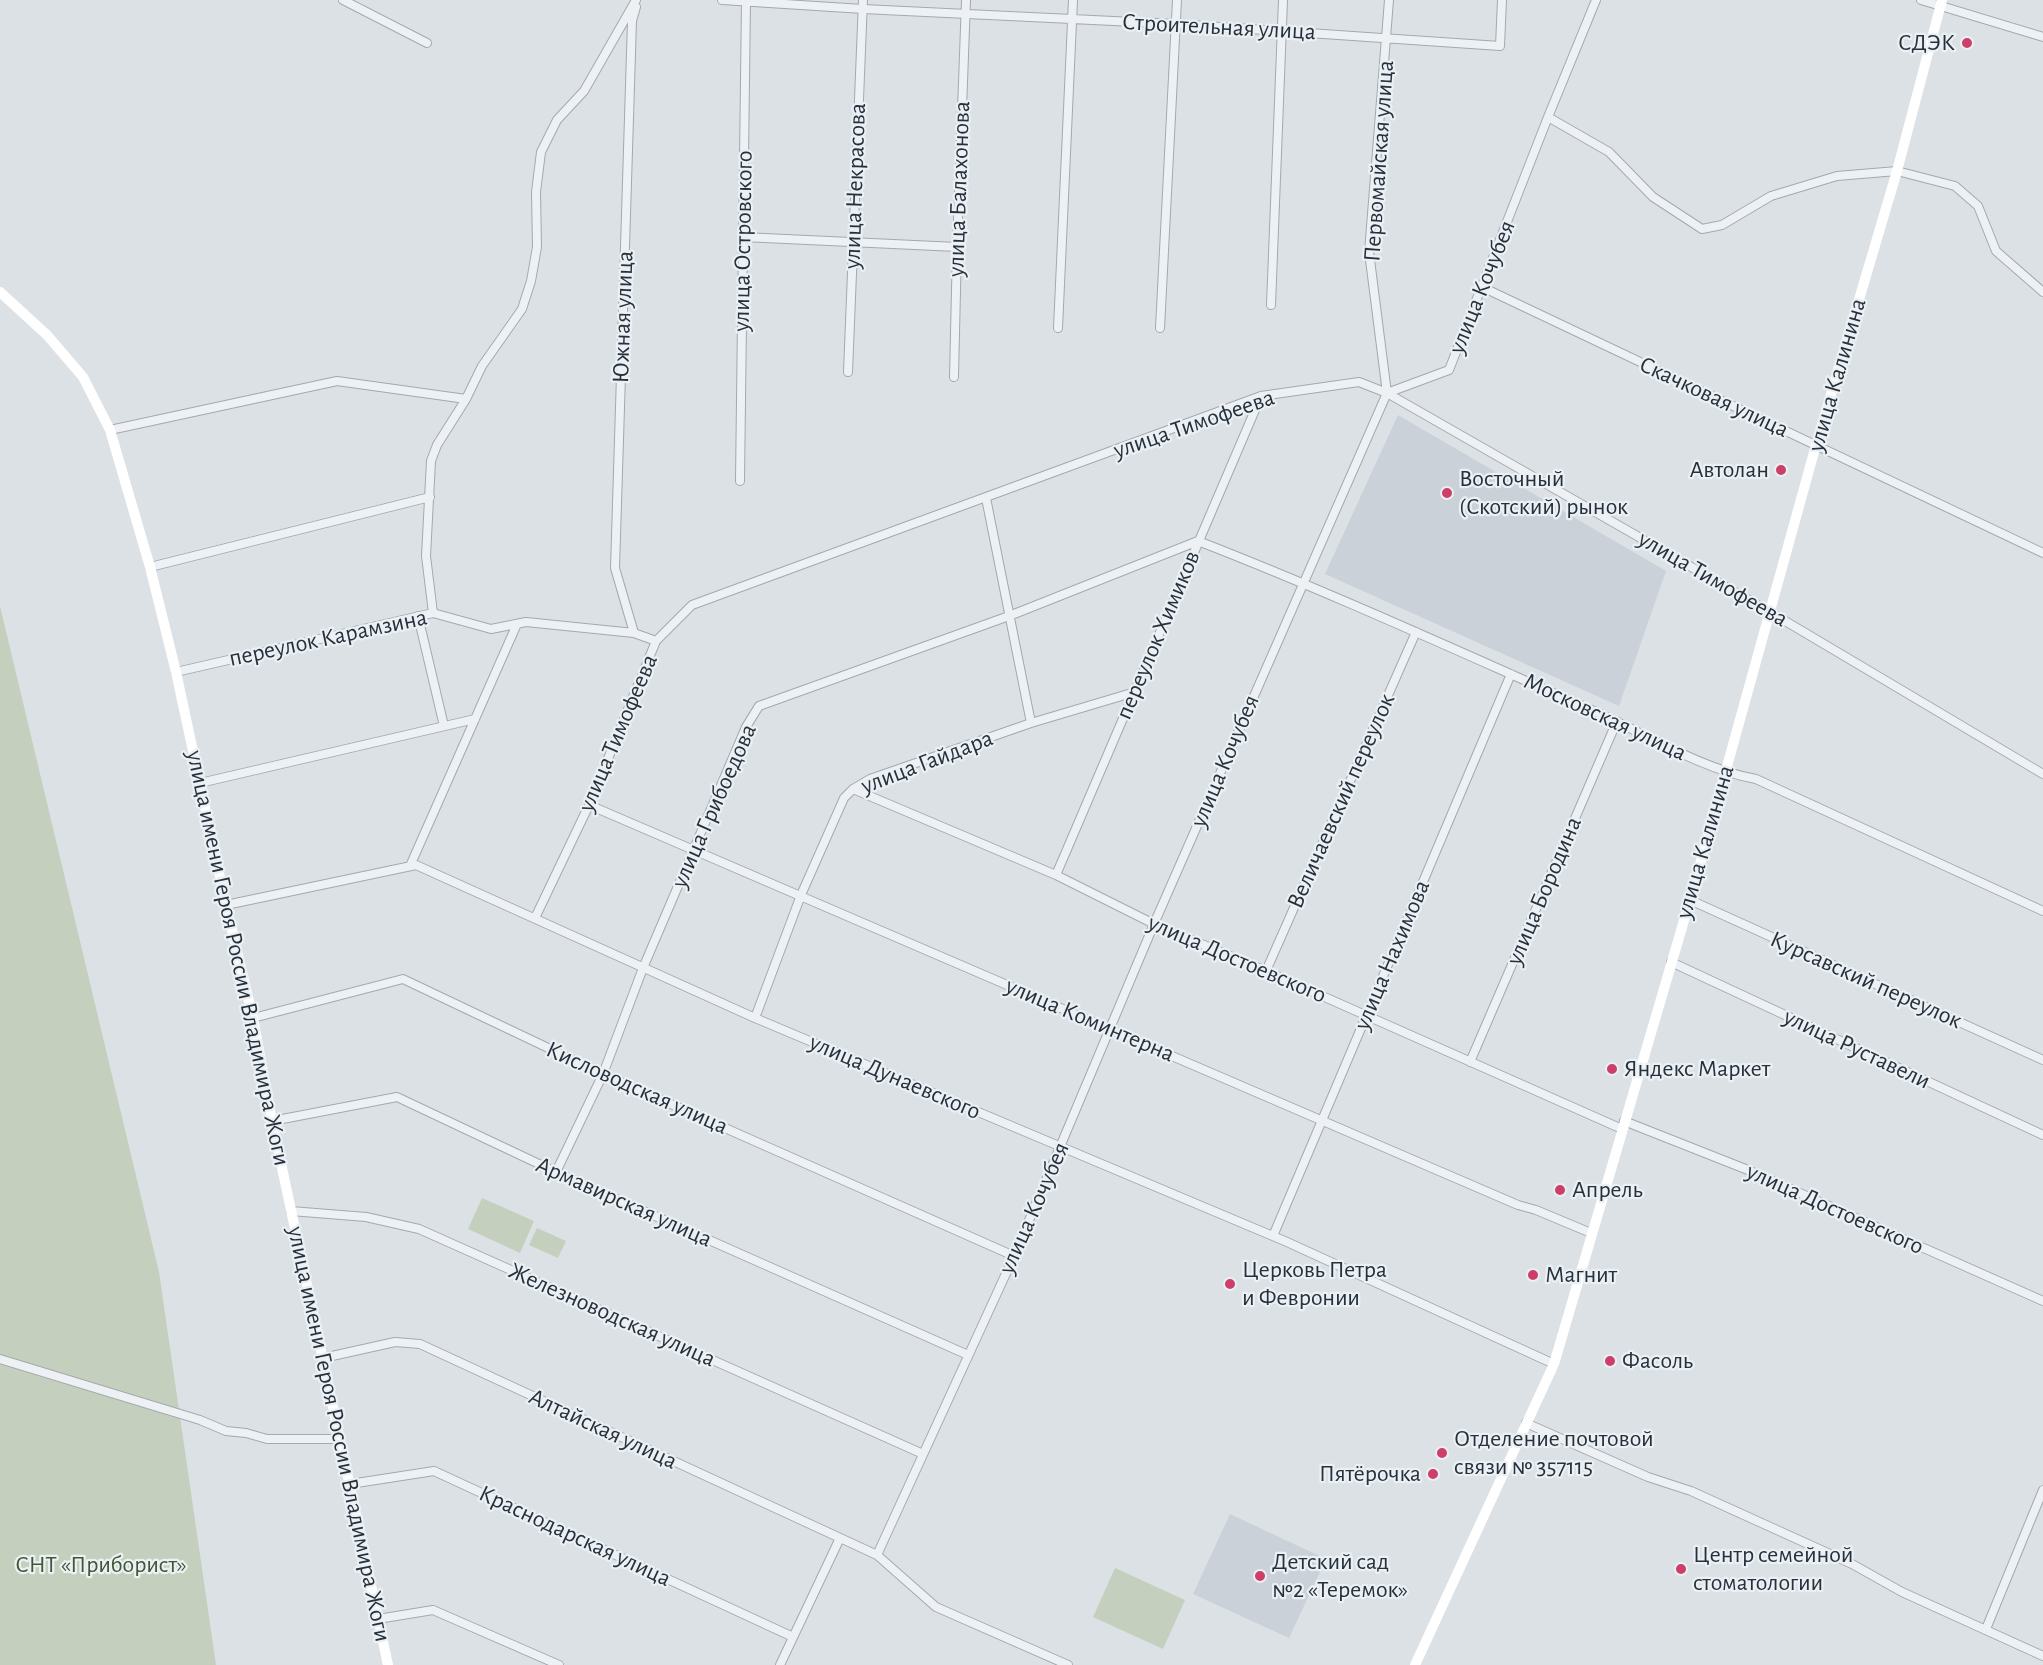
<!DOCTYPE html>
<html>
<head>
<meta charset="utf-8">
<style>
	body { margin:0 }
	canvas { display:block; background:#dce1e6 }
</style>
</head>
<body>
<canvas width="2043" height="1665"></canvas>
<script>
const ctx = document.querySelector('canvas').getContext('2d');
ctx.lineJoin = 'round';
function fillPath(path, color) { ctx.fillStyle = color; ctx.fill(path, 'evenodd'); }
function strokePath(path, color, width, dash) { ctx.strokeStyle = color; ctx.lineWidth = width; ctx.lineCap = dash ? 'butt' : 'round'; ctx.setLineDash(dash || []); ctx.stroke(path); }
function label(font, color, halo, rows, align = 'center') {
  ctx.font = font + ' "Alegreya Sans",sans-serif'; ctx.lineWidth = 4.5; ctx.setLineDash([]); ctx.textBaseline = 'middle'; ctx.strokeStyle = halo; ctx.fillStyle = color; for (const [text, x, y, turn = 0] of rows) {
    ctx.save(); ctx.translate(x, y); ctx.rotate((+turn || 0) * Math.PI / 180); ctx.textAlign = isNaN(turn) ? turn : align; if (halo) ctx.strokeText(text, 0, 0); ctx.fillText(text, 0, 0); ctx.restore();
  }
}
fillPath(new Path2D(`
	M1398,415L1666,571L1619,706L1325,574Z
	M1230,1514L1326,1559L1289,1638L1193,1594Z`), '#cad1d8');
fillPath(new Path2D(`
	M0,606L159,1272L216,1665H0Z
	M482,1198L534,1221L520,1253L468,1229Z
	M537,1228L566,1241L558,1258L529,1245Z
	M1115,1568L1185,1600L1163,1649L1093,1617Z`), '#c4d0bd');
const minor = new Path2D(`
	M343,0L427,43
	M722,0L863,9L1176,24L1500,46L1502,0
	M1921,0L2043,37
	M1548,117L1609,152L1653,197L1702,229L1722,225L1771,196L1837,176L1897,171L1955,186L1978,206L1996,251L2043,292
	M743,237L957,247
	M1482,287L2043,553
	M1271,305L1283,0
	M1058,328L1073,0
	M1160,328L1177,0
	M848,372L863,0
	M954,377L957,247L966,0
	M1387,393L1369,252L1389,0
	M110,430L337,381L466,399
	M740,481L746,0
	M986,498L1031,723
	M150,567L430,497
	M433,613L426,556L431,461L437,445L466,399L482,366L522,309L531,281L537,247L536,192L541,152L557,120L584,91L636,0
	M418,616L444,726
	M634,633L615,568L632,21L636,7
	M176,672L433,613L491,629L526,622L634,633L656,641
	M200,783L475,719
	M853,789L1056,875L1154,924L1266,971L1622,1129
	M589,805L1518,1205L1536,1210L1591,1233
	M410,866L517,624
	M1056,875L1261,396
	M1690,900L2043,1060
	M226,905L416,865L755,1018L1287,1242L1554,1364
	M535,918L589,805L656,641L692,605L1261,396L1359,382L1387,393L1770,612L2043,774
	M1671,962L2043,1135
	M1266,971L1416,632
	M253,1018L403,979L603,1074L1014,1256
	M755,1018L801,895L844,798L853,789L870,779L1031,723L1135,692
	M1470,1062L1617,721
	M272,1121L397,1097L556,1172L968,1355
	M1624,1121L1748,1170L2043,1301
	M556,1172L603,1074L643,968L746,727L759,706L1009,616L1198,541C1332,593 1462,653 1594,711C1644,733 1703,770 1756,779L2043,911
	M291,1211L366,1217L419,1229L923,1454
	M1273,1236L1511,674
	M323,1358L395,1342L420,1344L877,1555L936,1607L1068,1665
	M0,1359L200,1420L226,1431L246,1433L267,1439H340
	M1526,1423L1648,1477L1691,1491L1852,1564L1902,1592L2043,1656
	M350,1484L434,1471L793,1637
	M877,1555L1014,1256L1154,924L1387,393L1449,370L1548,117L1596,0
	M378,1619L433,1610L559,1665
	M1986,1629L2043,1490
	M780,1665L840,1538`);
strokePath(minor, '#a2a9b0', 10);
strokePath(minor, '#eef1f4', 8);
strokePath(new Path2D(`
	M0,292L47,335L83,377L110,430L150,567L176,672L226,905L253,1018L272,1121L388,1665
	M1415,1665L1554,1364L1690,900L1816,445L1897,171L1942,0`), '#fff', 10);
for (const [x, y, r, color] of [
	[1967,43,6,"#cd3f69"],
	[1781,470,6,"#cd3f69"],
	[1447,493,6,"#cd3f69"],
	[1612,1069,6,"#cd3f69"],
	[1560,1190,6,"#cd3f69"],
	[1533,1275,6,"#cd3f69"],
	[1230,1284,6,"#cd3f69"],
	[1610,1361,6,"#cd3f69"],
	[1442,1453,6,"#cd3f69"],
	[1433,1474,6,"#cd3f69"],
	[1681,1569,6,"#cd3f69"],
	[1260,1576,6,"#cd3f69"]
]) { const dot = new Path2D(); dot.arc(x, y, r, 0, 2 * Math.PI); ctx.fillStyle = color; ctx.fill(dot); strokePath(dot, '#ebf0f4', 2); }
label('24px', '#26313c', '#ebf0f4', [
	["Строительная улица",1219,27,3],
	["Первомайская улица",1379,161,-86],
	["улица Некрасова",855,186,-88],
	["улица Балахонова",959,189,-88],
	["улица Островского",743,241,-89],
	["улица Кочубея",1482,287,-68],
	["Южная улица",623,317,-88],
	["улица Калинина",1837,375,-74],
	["Скачковая улица",1714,397,25],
	["улица Тимофеева",1194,424,-19],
	["улица Тимофеева",1713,579,30],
	["переулок Химиков",1158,635,-67],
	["переулок Карамзина",328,638,-12],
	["Московская улица",1605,717,25],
	["улица Тимофеева",618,733,-67],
	["улица Кочубея",1225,761,-67],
	["улица Гайдара",927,762,-21],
	["Величаевский переулок",1341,801,-66],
	["улица Грибоедова",714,806,-66],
	["улица Калинина",1705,842,-74],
	["улица Бородина",1544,891,-67],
	["улица Нахимова",1392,955,-67],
	["улица имени Героя России Владимира Жоги",238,958,78],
	["улица Достоевского",1237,959,23],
	["Курсавский переулок",1866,980,24],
	["улица Коминтерна",1090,1020,23],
	["улица Руставели",1857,1049,25],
	["улица Дунаевского",895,1077,23],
	["Кисловодская улица",637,1088,24],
	["Армавирская улица",624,1202,24],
	["улица Кочубея",1034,1208,-66],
	["улица Достоевского",1835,1209,24],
	["Железноводская улица",612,1315,24],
	["Алтайская улица",603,1429,25],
	["улица имени Героя России Владимира Жоги",339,1434,78],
	["Краснодарская улица",575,1536,25]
]);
label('24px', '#26313c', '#ebf0f4', [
	["СДЭК",1955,43,"right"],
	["Автолан",1769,470,"right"],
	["Восточный",1459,479],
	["(Скотский) рынок",1459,507],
	["Яндекс Маркет",1624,1069],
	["Апрель",1572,1190],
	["Церковь Петра",1242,1270],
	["и Февронии",1242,1298],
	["Магнит",1545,1275],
	["Фасоль",1622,1361],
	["Отделение почтовой",1454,1439],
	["связи № 357115",1454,1467],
	["Пятёрочка",1421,1474,"right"],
	["Центр cемейной",1693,1555],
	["cтоматологии",1693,1583],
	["Детский сад",1272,1562],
	["№2 «Теремок»",1272,1590]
], 'left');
label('24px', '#3f5733', '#ebf0f4', [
	["СНТ «Приборист»",101,1565]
]);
</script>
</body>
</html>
